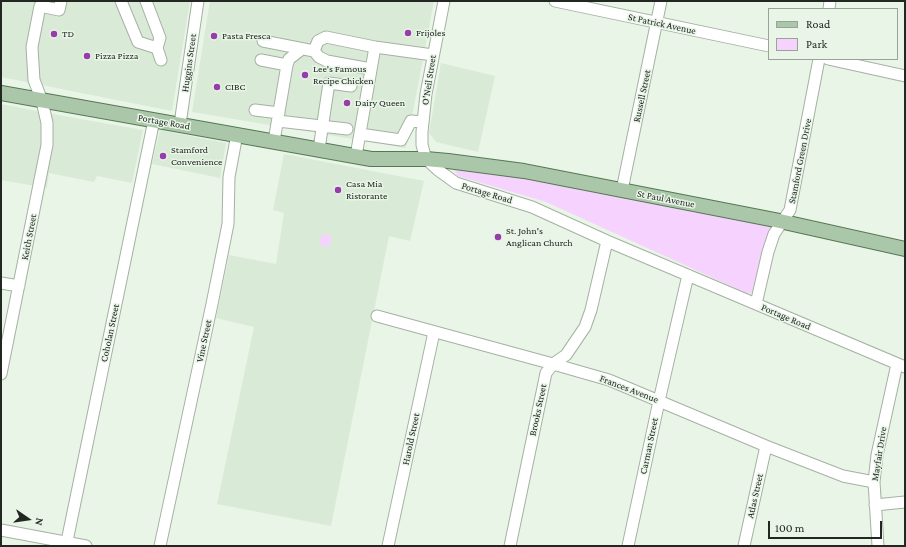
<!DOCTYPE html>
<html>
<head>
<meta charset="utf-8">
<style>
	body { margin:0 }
	#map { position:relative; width:906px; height:547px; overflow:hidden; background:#e8f5e7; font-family:"Crimson Pro",serif }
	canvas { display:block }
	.frame { position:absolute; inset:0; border:2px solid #222722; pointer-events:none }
	.legend { position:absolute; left:768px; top:8px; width:130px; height:52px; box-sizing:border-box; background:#e8f5e7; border:1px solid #99a398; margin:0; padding:5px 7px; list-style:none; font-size:12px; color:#222722 }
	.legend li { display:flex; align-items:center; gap:8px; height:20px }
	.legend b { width:20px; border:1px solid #99a398 }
	.north { position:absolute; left:8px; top:499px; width:40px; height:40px; -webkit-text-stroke:3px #e8f5e7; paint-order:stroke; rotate:103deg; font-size:11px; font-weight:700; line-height:16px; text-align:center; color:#222722 }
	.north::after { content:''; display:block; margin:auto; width:14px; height:18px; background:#222722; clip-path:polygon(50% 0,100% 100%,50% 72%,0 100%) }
	.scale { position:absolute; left:768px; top:521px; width:114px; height:18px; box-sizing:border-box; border:2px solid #222722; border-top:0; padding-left:5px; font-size:12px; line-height:14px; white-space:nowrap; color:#222722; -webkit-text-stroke:3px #e8f5e7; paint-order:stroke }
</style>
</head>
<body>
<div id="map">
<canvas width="906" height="547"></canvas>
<div class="frame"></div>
<ul class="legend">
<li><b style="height:5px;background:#abc7a9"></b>Road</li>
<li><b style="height:11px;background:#f6d3fe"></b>Park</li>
</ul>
<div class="north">N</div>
<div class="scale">100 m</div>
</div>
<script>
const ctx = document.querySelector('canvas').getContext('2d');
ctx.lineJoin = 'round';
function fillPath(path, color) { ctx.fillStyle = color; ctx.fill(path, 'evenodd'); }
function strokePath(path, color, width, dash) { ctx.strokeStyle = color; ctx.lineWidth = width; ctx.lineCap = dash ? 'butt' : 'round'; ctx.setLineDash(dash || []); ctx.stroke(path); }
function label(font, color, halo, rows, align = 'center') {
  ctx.font = font + ' "Crimson Pro",serif'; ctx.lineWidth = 3; ctx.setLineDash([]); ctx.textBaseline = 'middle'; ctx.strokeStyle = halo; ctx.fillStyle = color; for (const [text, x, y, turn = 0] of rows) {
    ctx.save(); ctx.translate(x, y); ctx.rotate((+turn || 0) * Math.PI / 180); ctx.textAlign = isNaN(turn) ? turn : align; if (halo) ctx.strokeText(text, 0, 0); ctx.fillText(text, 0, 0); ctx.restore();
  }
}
fillPath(new Path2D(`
	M1,1H190L172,111L1,77Z
	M210,1H434L406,148L192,112Z
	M441,63L495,76L478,152L436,142L429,133Z
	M1,104L63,116L143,130L132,183L97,176L94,182L49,173L47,188L1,180Z
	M160,130L226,143L220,178L152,164Z
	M284,154L424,181L410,241L389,236L331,526L217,504L254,327L216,318L229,255L276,264L284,213L273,210Z`), '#d9ebd7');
fillPath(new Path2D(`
	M454,170L504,172L768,224L771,227C763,247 756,268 756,289L751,293H746L546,202L458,176Z
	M322,234L332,236L329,247L319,245Z`), '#f6d3fe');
const minor = new Path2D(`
	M121,1L138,42L157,48L161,60
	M146,1L160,38L157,48
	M444,1L426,94L422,132V145L426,159L438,170L456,183L532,207L607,241L905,367
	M555,1L769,46
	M829,9L830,1
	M263,41L314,51L318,41L326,37L375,47L433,55
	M314,51L319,57L327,61L371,69
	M828,59L905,76
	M261,60L287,65L274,141
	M287,65L289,59L302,49
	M255,110L279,113
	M278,121L347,129
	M180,124L198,1
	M360,134L401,140L411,121L423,122
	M319,149L329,83L351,86
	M356,156L375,47
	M622,190L661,1
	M1,283L19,286
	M756,304L768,252L774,234L790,210L819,59
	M377,316L553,364L609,380L766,446L843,476L874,482
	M1,374L47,145V123L42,101L34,80L32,47L40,6L59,10L61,1
	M875,505L905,502
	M1,530L86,546
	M66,546L154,120
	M160,546L212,304L228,224L229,177L237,134
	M388,546L434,332
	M510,546L546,373L553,364L566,355L585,327L591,310L607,241
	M628,546L659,401L688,275
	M744,546L766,446
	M878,546L874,482L877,455L897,364`);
const major = new Path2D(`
	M1,93L371,159H426L448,161L524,171L775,220L905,249`);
strokePath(minor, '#a5b1a3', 13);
strokePath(major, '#577754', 16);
strokePath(minor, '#fff', 11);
strokePath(major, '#abc7a9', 14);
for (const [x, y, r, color] of [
	[408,33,4,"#963da9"],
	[54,34,4,"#963da9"],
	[214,36,4,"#963da9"],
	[87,56,4,"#963da9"],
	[305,75,4,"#963da9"],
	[217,87,4,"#963da9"],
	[347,103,4,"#963da9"],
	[163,156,4,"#963da9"],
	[338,190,4,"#963da9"],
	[498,237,4,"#963da9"]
]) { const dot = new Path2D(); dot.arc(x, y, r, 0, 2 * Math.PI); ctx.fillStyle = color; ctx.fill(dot); strokePath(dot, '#e8f5e7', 1.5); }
label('10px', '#222722', '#e8f5e7', [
	["St Patrick Avenue",662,24,12],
	["Huggins Street",189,63,-82],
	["O'Neil Street",429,80,-81],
	["Russell Street",642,96,-78],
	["Portage Road",164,122,10],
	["Stamford Green Drive",800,161,-79],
	["Portage Road",487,193,17],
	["St Paul Avenue",666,199,11],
	["Keith Street",29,237,-79],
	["Portage Road",786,317,23],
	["Coholan Street",110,333,-78],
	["Vine Street",204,341,-78],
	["Frances Avenue",629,389,21],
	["Brooks Street",538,410,-78],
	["Harold Street",411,439,-78],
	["Carman Street",649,446,-78],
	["Mayfair Drive",879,454,-81],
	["Atlas Street",755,496,-77]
]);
label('10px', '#222722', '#e8f5e7', [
	["Frijoles",416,33],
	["TD",62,34],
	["Pasta Fresca",222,36],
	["Pizza Pizza",95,56],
	["Lee's Famous",313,69],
	["Recipe Chicken",313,81],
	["CIBC",225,87],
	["Dairy Queen",355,103],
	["Stamford",171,150],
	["Convenience",171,162],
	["Casa Mia",346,184],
	["Ristorante",346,196],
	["St. John's",506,231],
	["Anglican Church",506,243]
], 'left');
</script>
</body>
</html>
